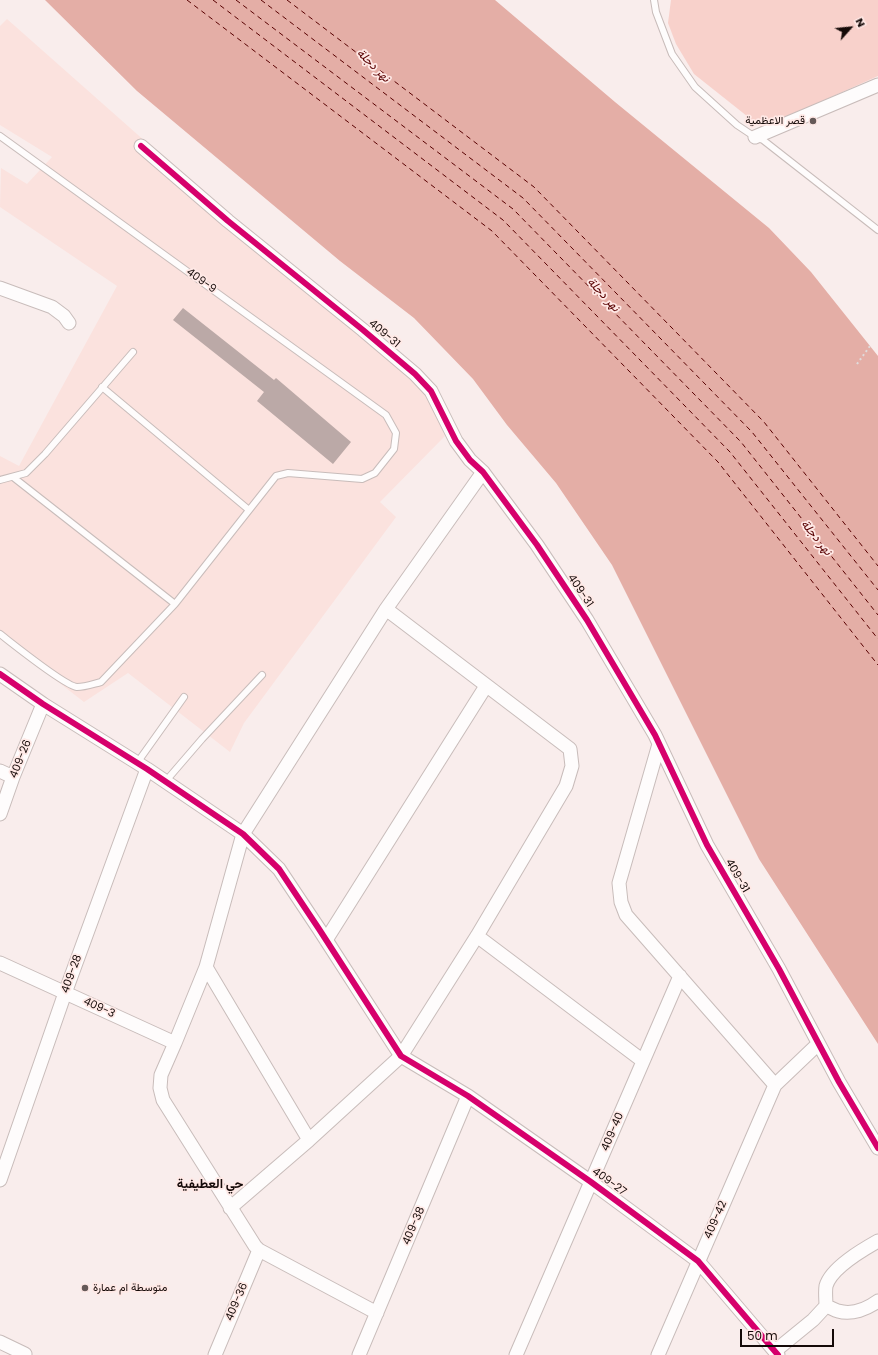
<!DOCTYPE html>
<html>
<head>
<meta charset="utf-8">
<style>
	body { margin:0 }
	#map { position:relative; width:878px; height:1355px; overflow:hidden; background:#f9edec; font-family:Poppins,sans-serif }
	canvas { display:block }
	.north { position:absolute; left:830px; top:8px; width:40px; height:40px; -webkit-text-stroke:3px #ffe9e6; paint-order:stroke; rotate:63deg; font-size:11px; font-weight:700; line-height:16px; text-align:center; color:#150a08 }
	.north::after { content:''; display:block; margin:auto; width:14px; height:18px; background:#150a08; clip-path:polygon(50% 0,100% 100%,50% 72%,0 100%) }
	.scale { position:absolute; left:740px; top:1329px; width:94px; height:18px; box-sizing:border-box; border:2px solid #150a08; border-top:0; padding-left:5px; font-size:12px; line-height:14px; white-space:nowrap; color:#150a08; -webkit-text-stroke:3px #ffe9e6; paint-order:stroke }
</style>
</head>
<body>
<div id="map">
<canvas width="878" height="1355"></canvas>
<div class="north">N</div>
<div class="scale">50 m</div>
</div>
<script>
const ctx = document.querySelector('canvas').getContext('2d');
ctx.lineJoin = 'round';
function fillPath(path, color) { ctx.fillStyle = color; ctx.fill(path, 'evenodd'); }
function strokePath(path, color, width, dash) { ctx.strokeStyle = color; ctx.lineWidth = width; ctx.lineCap = dash ? 'butt' : 'round'; ctx.setLineDash(dash || []); ctx.stroke(path); }
function label(font, color, halo, rows, align = 'center') {
  ctx.font = font + ' Poppins,Vazirmatn,sans-serif'; ctx.lineWidth = 3.5; ctx.setLineDash([]); ctx.textBaseline = 'middle'; ctx.strokeStyle = halo; ctx.fillStyle = color; for (const [text, x, y, turn = 0] of rows) {
    ctx.save(); ctx.translate(x, y); ctx.rotate((+turn || 0) * Math.PI / 180); ctx.textAlign = isNaN(turn) ? turn : align; if (halo) ctx.strokeText(text, 0, 0); ctx.fillText(text, 0, 0); ctx.restore();
  }
}
fillPath(new Path2D(`
	M7,19L425,389L445,436L380,502L396,517L244,723L230,752L128,673L84,702L0,637V456L19,466L117,286L0,207L1,168L27,184L52,157L0,125V26Z`), '#fbe2de');
fillPath(new Path2D(`
	M671,0H878V76L762,128L694,74L676,44L668,23Z`), '#f8d1cb');
fillPath(new Path2D(`
	M45,0H495L615,102L769,228L811,272L878,356V1044L759,859L612,565L556,483L507,425L473,379L414,318L340,261L137,91Z`), '#e4aea6');
strokePath(new Path2D(`
	M187,0L492,231L718,462L878,665
	M213,0L503,220L730,452L878,639
	M236,0L513,209L741,442L878,615
	M261,0L523,198L752,432L878,590
	M287,0L534,187L764,422L878,566`), '#580000', 1, [5, 4]);
fillPath(new Path2D(`
	M183,308L274,380L276,378L351,442L333,464L257,401L264,392L173,320Z`), '#bba9a7');
const service = new Path2D(`
	M654,0L656,12L672,54L695,87L737,125L755,137L763,140L878,230
	M0,136L386,415L396,433L394,449L375,473L362,479L288,473L276,476L175,604L101,682C93,684 85,687 77,687C65,686 13,644 0,634
	M102,387L249,510
	M13,477L175,604
	M0,480L26,473L45,454L133,352
	M137,763L184,697
	M165,782L202,739L262,675`);
const minor = new Path2D(`
	M755,137L878,85
	M141,146L228,221L363,330L415,374L431,391L456,441L470,460L483,472L537,545L587,620L655,735L707,845L779,969L839,1082L878,1148
	M0,288L52,307L64,316L69,323
	M0,674L43,704L147,769L243,834L279,869L319,929L401,1056L468,1096L591,1182L698,1261L778,1355
	M659,744L619,883L621,902L626,915L775,1085
	M0,771L13,777
	M0,814L13,777L43,704
	M477,936L643,1061
	M326,940L486,686
	M0,963L175,1043
	M206,967L309,1140
	M0,1180L65,993L147,769
	M230,1208L309,1140L401,1056L477,936L566,786L572,766L570,749L386,609
	M826,1306C830,1307 834,1310 838,1311C852,1315 867,1309 878,1301
	M377,1313L259,1250L255,1246L163,1100L160,1088L161,1075L175,1043L206,967L243,834L386,609L483,472
	M0,1342L25,1354
	M775,1351L813,1320L826,1306C826,1300 825,1292 826,1286C831,1268 862,1250 878,1241
	M215,1355L259,1250
	M359,1355L468,1096
	M516,1355L680,976
	M658,1355L775,1085L818,1044`);
strokePath(service, '#c8bcba', 8);
strokePath(minor, '#c8bcba', 15);
strokePath(new Path2D(`
	M857,364L870,346`), '#e0dcdc', 2, [2, 3]);
strokePath(service, '#fefcfc', 6);
strokePath(minor, '#fefcfc', 13);
strokePath(new Path2D(`
	M141,146L228,221L363,330L415,374L431,391L456,441L470,460L483,472L537,545L587,620L655,735L707,845L779,969L839,1082L878,1148
	M0,674L43,704L147,769L243,834L279,869L319,929L401,1056L468,1096L591,1182L698,1261L778,1355`), '#d6006c', 6);
for (const [x, y, r, color] of [
	[813,121,4,"#655958"],
	[85,1288,4,"#655958"]
]) { const dot = new Path2D(); dot.arc(x, y, r, 0, 2 * Math.PI); ctx.fillStyle = color; ctx.fill(dot); strokePath(dot, '#ffe9e6', 1.5); }
label('11px', '#150a08', '#ffe9e6', [
	["قصر الاعظمية",805,121],
	["متوسطة ام عمارة",93,1288,"left"]
], 'right');
label('11px', '#150a08', '#ffe9e6', [
	["409-9",201,281,36],
	["409-31",384,334,40],
	["409-31",580,591,56],
	["409-26",21,759,-68],
	["409-31",737,876,60],
	["409-28",72,974,-70],
	["409-3",99,1008,25],
	["409-40",613,1132,-67],
	["409-27",609,1182,36],
	["409-42",716,1220,-66],
	["409-38",414,1226,-67],
	["409-36",237,1302,-67]
]);
label('italic 12px', '#580000', '#ffe9e6', [
	["نهر دجلة",373,66,45],
	["نهر دجلة",603,295,47],
	["نهر دجلة",816,538,51]
]);
label('bold 13px', '#150a08', '#ffe9e6', [
	["حي العطيفية",210,1185]
]);
</script>
</body>
</html>
